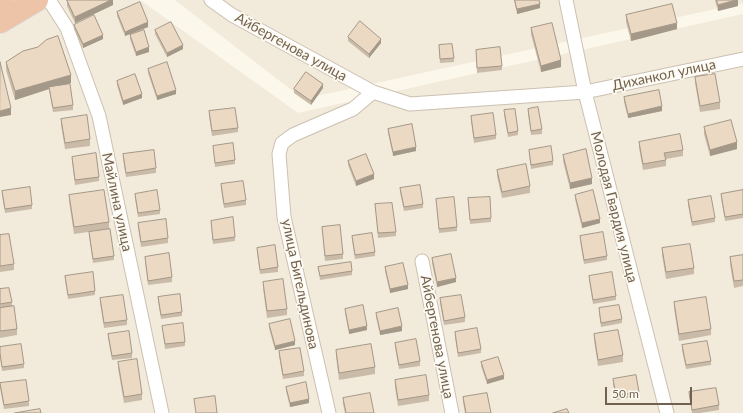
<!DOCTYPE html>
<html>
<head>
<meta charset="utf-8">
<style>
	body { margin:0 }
	#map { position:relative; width:743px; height:413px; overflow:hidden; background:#fbf7eb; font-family:Lato,sans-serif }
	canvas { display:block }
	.scale { position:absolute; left:605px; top:387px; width:87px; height:18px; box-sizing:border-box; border:2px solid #736150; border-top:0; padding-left:5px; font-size:12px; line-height:14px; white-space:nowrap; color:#736150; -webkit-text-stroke:3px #fdfaf1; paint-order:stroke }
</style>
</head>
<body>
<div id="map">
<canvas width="743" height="413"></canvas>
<div class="scale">50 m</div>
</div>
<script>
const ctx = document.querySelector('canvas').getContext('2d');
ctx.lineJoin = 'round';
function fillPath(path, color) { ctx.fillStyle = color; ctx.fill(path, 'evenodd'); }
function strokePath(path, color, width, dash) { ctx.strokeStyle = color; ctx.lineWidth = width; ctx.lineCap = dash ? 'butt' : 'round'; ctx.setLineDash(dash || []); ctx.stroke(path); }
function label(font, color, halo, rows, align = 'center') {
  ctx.font = font + ' Lato,sans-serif'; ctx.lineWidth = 3.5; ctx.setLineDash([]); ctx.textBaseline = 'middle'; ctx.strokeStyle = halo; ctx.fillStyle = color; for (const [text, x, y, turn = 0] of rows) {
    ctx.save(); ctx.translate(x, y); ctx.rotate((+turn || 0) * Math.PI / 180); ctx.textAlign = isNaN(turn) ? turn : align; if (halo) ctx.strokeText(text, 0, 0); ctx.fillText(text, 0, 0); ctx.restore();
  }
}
fillPath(new Path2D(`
	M51,0H140L298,113L743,14V413H0V35Z
	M175,0H743V3L303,99Z`), '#f2eada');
const street = new Path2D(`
	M49,0L67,28L99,116L162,413
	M211,0L232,15L373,92
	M566,0L585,92L667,413
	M422,261L452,413
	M329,413L284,217L279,154L282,143L293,135L353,109L373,92L410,104L585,92L743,59`);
const highway = new Path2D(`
	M0,1L2,0
	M0,22L37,0`);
strokePath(street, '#ccc0b1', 15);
strokePath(highway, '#dbd6d2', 24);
strokePath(street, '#fff', 13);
strokePath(highway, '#eec4a9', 22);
fillPath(new Path2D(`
	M67,0H113V5L75,23L67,6Z
	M514,0H539L540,8L517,14Z
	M715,0H738V6L718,11Z
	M117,12L148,27L125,36L117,16Z
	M626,15L677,29L631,41L626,22Z
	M74,25L103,39L83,48L74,29Z
	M531,28L561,67L541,72L531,34Z
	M155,30L183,49L167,57L155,34Z
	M130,35L149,52L136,56L130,39Z
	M348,37L381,43L369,58L348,41Z
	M439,45L454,58V62L440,63Z
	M476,50L502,66V70L477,73Z
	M6,62L71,83L64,85L73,105V110L53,112L49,89L15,100L6,70Z
	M148,69L176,94L157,100L148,73Z
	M695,77L720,102V109L700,112L695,83Z
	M117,81L142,98L123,105L117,85Z
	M323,88L311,105L294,93V89Z
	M624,97L662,111L628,118L624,102Z
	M528,109L542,129V134L531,135L528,113Z
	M504,110L518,131V135L508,137L504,115Z
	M209,111L238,128V132L212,136L209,116Z
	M471,116L496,135V139L474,143L471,121Z
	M61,119L90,139V146L65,149L61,125Z
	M704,127L737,149L710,156L704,134Z
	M388,129L416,151L393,156L388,133Z
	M639,142L683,150V156L666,159V166L643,170L639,148Z
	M213,146L235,160V164L215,167Z
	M529,150L553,161V165L531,169L529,154Z
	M123,154L156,168V173L126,177L123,159Z
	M563,155L592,184L570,189L563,161Z
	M72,157L99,177V181L75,185L72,161Z
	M348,161L374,179L356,186L348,165Z
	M497,170L530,186V193L502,198L497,176Z
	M221,184L246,200V205L224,208L221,189Z
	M400,188L423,204V208L404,211L400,192Z
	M743,190V218L725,221L721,198V194Z
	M2,191L32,205V209L5,213L2,195Z
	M135,194L160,210V214L138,217L135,198Z
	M69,195L109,222V229L74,234L69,201Z
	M575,195L600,223L582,228L575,199Z
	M468,198L491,218V222L470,224Z
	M436,199L457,227V231L439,233Z
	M688,200L715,218V222L692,226L688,205Z
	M375,204L396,232V236L378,238Z
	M211,221L235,237V241L213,244L211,225Z
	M138,223L168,238V243L141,247L138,227Z
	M322,227L343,254V259L325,261Z
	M89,232L114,256V260L93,263L89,236Z
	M0,235L14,264V270L0,272Z
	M352,236L375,252V256L355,259L352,240Z
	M580,236L607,256V260L584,264L580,240Z
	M257,248L278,267V272L260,274L257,252Z
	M662,248L694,268V274L666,279L662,255Z
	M743,255V286L734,288L730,264V257Z
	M145,257L172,277V282L148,285L145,261Z
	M432,258L456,282L437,287L432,263Z
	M318,267L352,271V275L320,280Z
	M385,267L408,289L390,293L385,271Z
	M65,276L95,291V295L68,299L65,280Z
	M589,276L616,296V300L593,304L589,280Z
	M263,282L287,309V315L267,318L263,288Z
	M0,289L12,302V306L17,329V335L0,338Z
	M158,297L182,312V316L161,319L158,301Z
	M100,298L127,320V325L104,328L100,302Z
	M440,298L465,317V322L444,325L440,303Z
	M674,302L711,329V335L679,341L674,308Z
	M599,308L622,319V323L601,327L599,313Z
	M345,309L367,330L349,334L345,313Z
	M376,313L402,331L380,335L376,317Z
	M269,324L295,345L275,350L269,328Z
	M162,326L185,342V346L165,349Z
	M455,332L481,349V353L458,357L455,337Z
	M108,334L132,353V358L112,360L108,338Z
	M594,334L623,355V362L598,366L594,340Z
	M395,343L420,361V366L399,369L395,347Z
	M682,345L711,361V365L686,369L682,350Z
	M0,347L24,364V368L2,371L0,357Z
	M336,350L375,367V374L339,380L336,356Z
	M279,351L304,371V376L283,379L279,356Z
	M118,362L142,394V400L124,403L118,368Z
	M481,362L504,379L487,384L481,366Z
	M613,379L639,392V396L616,400L613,384Z
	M395,380L429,395V401L398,406L395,387Z
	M0,383L29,401V406L4,409L0,388Z
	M286,387L309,403L290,407L286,391Z
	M689,392L719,405V410L700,413H692L689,396Z
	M463,397L491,413H465L463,402Z
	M343,398L374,413H345L343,404Z`), '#cabba8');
fillPath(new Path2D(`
	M111,0H113V5L75,23V17Z
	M736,0H738V6L718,11V5Z
	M540,4V8L517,14V9Z
	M148,22V27L125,36V32Z
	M677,23V29L631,41V34Z
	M103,35V39L83,48V44Z
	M381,39V43L369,58V54Z
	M183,45V49L167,57V53Z
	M149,47V52L136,56V52Z
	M561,60V67L541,72V66Z
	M71,75V83L50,89L49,87V89L15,100V91Z
	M323,84V88L311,105V101Z
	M176,90V94L157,100V96Z
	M142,94V98L123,105V101Z
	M662,106V111L628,118V114Z
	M11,108V115L0,117V111Z
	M737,142V149L710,156V150Z
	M416,147V151L393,156V152Z
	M374,174V179L356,186V181Z
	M592,178V184L570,189V183Z
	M600,219V223L582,228V223Z
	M456,278V282L437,287V282Z
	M408,285V289L390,293V289Z
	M367,326V330L349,334V330Z
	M402,326V331L380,335V331Z
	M295,341V345L275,350V346Z
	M504,375V379L487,384V380Z
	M309,399V403L290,407V403Z`), '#a49888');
const building = new Path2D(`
	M67,0H111L75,17Z
	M515,0H539L540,4L517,9Z
	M717,0H736L718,5Z
	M140,2L148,22L125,32L117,12Z
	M672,4L677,23L631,34L626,15Z
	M94,15L103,35L83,44L74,25Z
	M360,21L381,39L369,54L348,37Z
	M171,22L183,45L167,53L155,30Z
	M552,23L561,60L541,66L531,28Z
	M144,30L149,47L136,52L130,35Z
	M58,36L71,75L15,91L6,62L23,51L38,47L46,40Z
	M452,44L454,58L440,59L439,45Z
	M500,47L502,66L477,68L476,50Z
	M0,62L11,108L0,111Z
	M167,62L176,90L157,96L148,69Z
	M306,72L323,84L311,101L294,89Z
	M135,74L142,94L123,101L117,81Z
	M715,74L720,102L700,106L695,77Z
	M70,84L73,105L53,108L49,87Z
	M659,90L662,106L628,114L624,97Z
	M538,107L542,129L531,131L528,109Z
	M235,108L238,128L212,131L209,111Z
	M515,109L518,131L508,133L504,110Z
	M493,113L496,135L474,138L471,116Z
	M87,115L90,139L65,143L61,119Z
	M731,120L737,142L710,150L704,127Z
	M412,124L416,147L393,152L388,129Z
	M680,134L683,150L664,153L666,160L643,164L639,142Z
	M233,143L235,160L215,163L213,146Z
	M551,146L553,161L531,165L529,150Z
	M586,149L592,178L570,183L563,155Z
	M154,150L156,168L126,173L123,154Z
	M96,153L99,177L75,180L72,157Z
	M366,154L374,174L356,181L348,161Z
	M526,164L530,186L502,192L497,170Z
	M243,181L246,200L224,204L221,184Z
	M420,185L423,204L404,207L400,188Z
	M30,187L32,205L5,209L2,191Z
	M104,190L109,222L74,227L69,195Z
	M157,190L160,210L138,213L135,194Z
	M593,190L600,219L582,223L575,195Z
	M743,190V214L725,217L721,194Z
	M711,196L715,218L692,222L688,200Z
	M454,197L457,227L439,229L436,199Z
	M490,197L491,218L470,220L468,198Z
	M392,203L396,232L378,233L375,204Z
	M233,217L235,237L213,240L211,221Z
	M166,219L168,238L141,242L138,223Z
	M340,225L343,254L325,256L322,227Z
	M110,229L114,256L93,259L89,232Z
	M603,232L607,256L584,260L580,236Z
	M372,233L375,252L355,255L352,236Z
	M9,234L14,264L0,266V235Z
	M690,244L694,268L666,272L662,248Z
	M275,245L278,267L260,270L257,248Z
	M169,253L172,277L148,281L145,257Z
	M451,254L456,278L437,282L432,258Z
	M743,255V280L734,281L730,257Z
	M351,262L352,271L320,276L318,267Z
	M403,263L408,285L390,289L385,267Z
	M93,272L95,291L68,295L65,276Z
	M612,272L616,296L593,300L589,276Z
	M283,279L287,309L267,311L263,282Z
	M9,288L12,302L0,304V289Z
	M180,294L182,312L161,315L158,297Z
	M123,295L127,320L104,323L100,298Z
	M461,295L465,317L444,321L440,298Z
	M706,297L711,329L679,334L674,302Z
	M363,305L367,326L349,330L345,309Z
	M619,305L622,319L601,323L599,308Z
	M14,306L17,329L0,331V308Z
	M398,308L402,326L380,331L376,313Z
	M290,319L295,341L275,346L269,324Z
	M183,323L185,342L165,344L162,326Z
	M477,328L481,349L458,353L455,332Z
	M618,330L623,355L598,360L594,334Z
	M129,331L132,353L112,356L108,334Z
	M416,339L420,361L399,365L395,343Z
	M707,341L711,361L686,365L682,345Z
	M21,344L24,364L2,367L0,353V347Z
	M371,344L375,367L339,373L336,350Z
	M300,348L304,371L283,375L279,351Z
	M498,357L504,375L487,380L481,362Z
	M137,359L142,394L124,397L118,362Z
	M426,375L429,395L398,400L395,380Z
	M636,375L639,392L616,395L613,379Z
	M26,380L29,401L4,405L0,383Z
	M306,382L309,399L290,403L286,387Z
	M716,388L719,405L692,410L689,392Z
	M370,393L374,413H346L343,398Z
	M487,393L491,413H466L463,397Z
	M215,396L217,413H196L194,399Z
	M40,409L41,413H15Z
	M567,409L569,413H553Z`);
fillPath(building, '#ebd9c3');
strokePath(building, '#a49888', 1);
label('14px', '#736150', '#fdfaf1', [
	["Айбергенова улица",291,47,29],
	["Диханкол улица",664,75,-12],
	["Майлина улица",117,202,78],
	["Молодая Гвардия улица",614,207,76],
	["улица Бигельдинова",300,284,78],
	["Айбергенова улица",437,337,79]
]);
</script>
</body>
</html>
